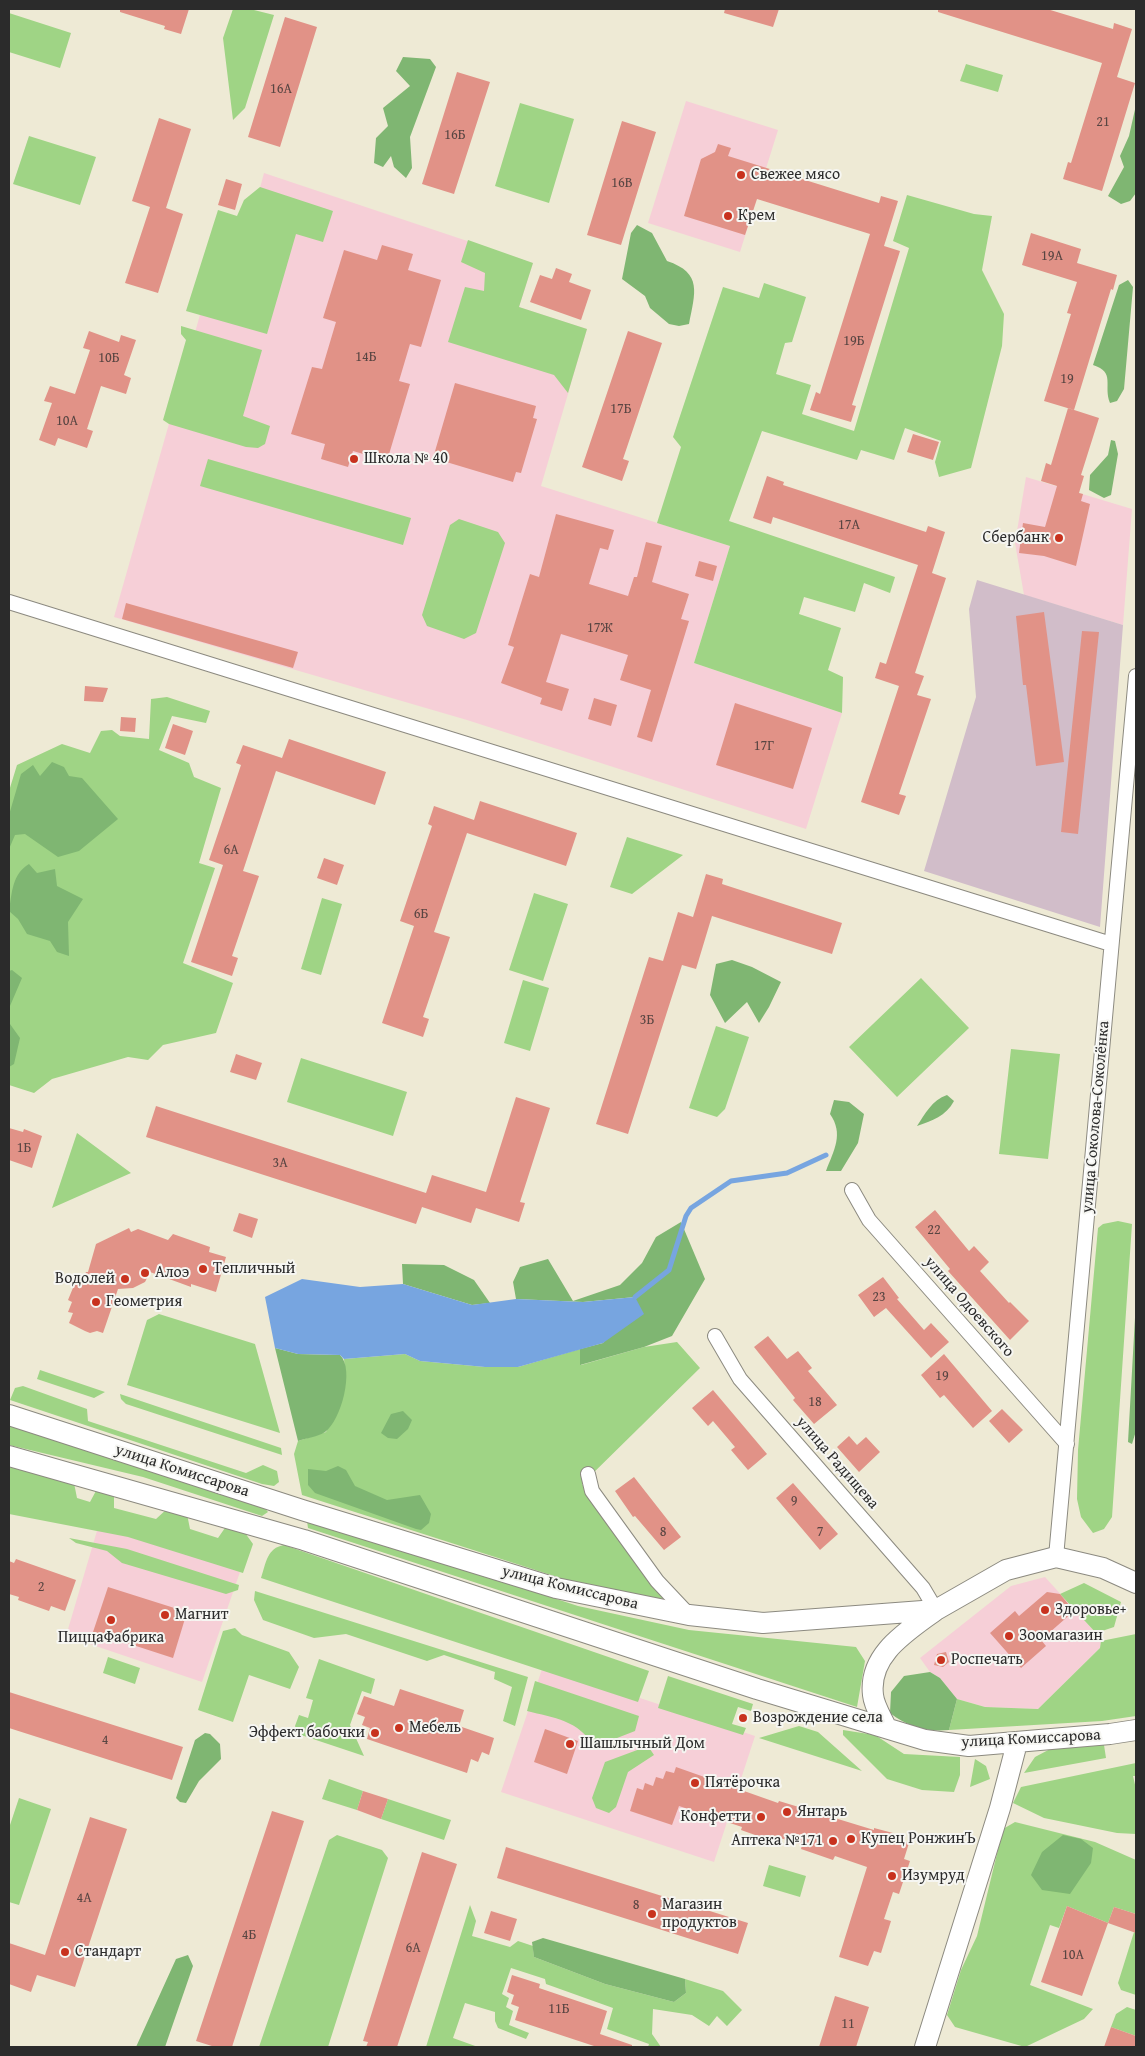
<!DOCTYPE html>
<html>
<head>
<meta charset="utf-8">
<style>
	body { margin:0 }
	#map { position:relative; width:1145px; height:2056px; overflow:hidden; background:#eeead5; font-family:"Gentium Book Plus",serif }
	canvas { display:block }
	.frame { position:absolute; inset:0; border:10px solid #2b2b2b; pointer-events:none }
</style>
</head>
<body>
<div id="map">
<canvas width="1145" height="2056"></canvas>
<div class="frame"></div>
</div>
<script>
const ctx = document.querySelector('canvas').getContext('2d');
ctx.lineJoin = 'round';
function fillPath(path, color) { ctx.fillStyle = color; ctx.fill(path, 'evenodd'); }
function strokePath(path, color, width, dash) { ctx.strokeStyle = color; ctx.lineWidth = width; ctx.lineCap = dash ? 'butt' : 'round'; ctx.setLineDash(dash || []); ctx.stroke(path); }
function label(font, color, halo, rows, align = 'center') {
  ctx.font = font + ' "Gentium Book Plus",serif'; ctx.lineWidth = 4; ctx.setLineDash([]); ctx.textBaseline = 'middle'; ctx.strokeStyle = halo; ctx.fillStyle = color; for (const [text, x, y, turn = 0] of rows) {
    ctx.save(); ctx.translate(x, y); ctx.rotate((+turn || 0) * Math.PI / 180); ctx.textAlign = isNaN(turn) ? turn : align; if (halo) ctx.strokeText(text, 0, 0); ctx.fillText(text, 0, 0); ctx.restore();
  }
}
fillPath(new Path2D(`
	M686,101L778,130L740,252L648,223Z
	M264,173L533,263L519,307L587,329L541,486L730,546L694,663L842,713L806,829L467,720L114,617L219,248L242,255Z
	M1026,477L1132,509L1123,625L1024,595L1015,543Z
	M99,1524L241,1569L202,1682L66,1636Z
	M1045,1577L1096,1633L1101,1641L1100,1648L1038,1709L985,1707L957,1699L940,1678L930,1672L920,1658L1011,1586Z
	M543,1666L755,1736L714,1862L501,1792Z`), '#f6cfd7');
fillPath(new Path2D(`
	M977,580L1123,625L1100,927L924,871L976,697L969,609Z`), '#d1bdc9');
fillPath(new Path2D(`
	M233,9H250L274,15L245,108L233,120L223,38Z
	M9,13L71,33L60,68L9,52Z
	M966,64L1003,75L998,92L960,81Z
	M520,103L574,119L549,203L495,186Z
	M29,136L96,157L80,205L13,184Z
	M260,187L333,211L323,242L296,234L267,334L186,311L218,210L237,216L244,200Z
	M907,195L974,214L992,216L982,270L1004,314L1002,346L971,468L939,477L935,462L941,441L905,428L894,460L861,450L857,460L762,431L729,521L895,577L890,593L864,583L855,612L804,597L799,614L841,628L828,670L843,677L842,713L694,663L730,546L657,523L681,447L673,437L723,287L759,298L764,283L806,297L792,342L785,343L776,374L811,385L802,414L854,431L909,248L893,241Z
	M468,240L533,263L519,307L587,329L568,393L554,375L448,342L465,287L484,291L485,273L461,262Z
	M181,326L262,350L243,416L270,426L265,444L258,448L246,447L169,424L163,420L186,340L181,334Z
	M208,459L411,518L403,545L200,486Z
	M459,519L498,532L505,543L476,633L464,639L427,626L422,615L450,525Z
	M167,697L210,711L206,723L172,716L159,750L189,763L194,777L221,788L199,863L215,868L183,963L233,983L216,1033L163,1045L148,1060L128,1057L52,1079L34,1093L9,1085V791L17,765L62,744L90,753L101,731L112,730L120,736L149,739L151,699Z
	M627,837L683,855L632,894L610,887Z
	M534,893L568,904L543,981L509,970Z
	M322,898L342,904L321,975L301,969Z
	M921,978L969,1028L897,1097L849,1047Z
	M523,980L549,988L530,1051L504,1043Z
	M716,1026L749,1037L725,1109L717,1117L689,1108Z
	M1011,1049L1060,1054L1048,1159L999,1154Z
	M301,1058L407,1092L393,1136L287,1102Z
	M77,1133L131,1173L52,1208Z
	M1118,1221L1132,1224L1112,1517L1104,1529L1093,1533L1081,1517L1077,1499L1078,1450L1098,1228L1103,1224Z
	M159,1314L255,1344L280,1433L127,1385L147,1320Z
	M677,1342L700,1368L582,1484L637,1566L664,1599L607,1593L302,1495L294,1454L298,1441L326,1432L346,1380L344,1359L405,1354L420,1361L485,1367H518L580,1349L581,1365L644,1347Z
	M40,1370L105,1392L94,1398L37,1379Z
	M23,1386L87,1409L88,1421L246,1473L263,1465L277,1471L279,1482L274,1486L262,1484L10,1400L15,1388Z
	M120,1394L281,1448L282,1455L126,1404L121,1399Z
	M9,1426L263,1506L268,1512L262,1516L143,1477L9,1445Z
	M9,1467L74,1483L77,1498L90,1502L97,1489L114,1493V1508L156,1519L168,1508L187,1514L190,1529L218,1538L227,1525L243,1530L253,1544L243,1573L128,1537L9,1514Z
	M311,1519L578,1606L689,1630L856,1647L865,1661L857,1707L308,1528L307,1521Z
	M69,1538L127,1549L239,1585L238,1590L226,1594L122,1563L107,1551L76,1543Z
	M284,1545L649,1671L638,1702L261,1578C266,1563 267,1548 284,1545Z
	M1084,1583L1121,1602L1114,1627L1096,1633L1060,1594Z
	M255,1591L528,1677L515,1726L503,1721L512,1687L494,1679L495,1672L444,1655L427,1661L346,1634L314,1638L263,1620L254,1600Z
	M235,1628L242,1635L289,1652L299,1667L290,1689L249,1675L233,1722L198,1710L223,1631Z
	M1136,1634V1716L1102,1721L949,1730L957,1699L985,1707L1038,1709L1100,1648L1101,1641Z
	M108,1657L140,1668L135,1684L103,1673Z
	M319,1659L375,1679L371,1694L362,1691L350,1725L364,1756L298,1734L295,1726L299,1715L308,1718L313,1700L306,1698Z
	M668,1676L753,1704L751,1711L738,1707L732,1724L746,1728L743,1735L658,1708Z
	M535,1681L639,1716L635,1731L594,1747C579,1720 554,1718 527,1711Z
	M799,1726L818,1732L862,1771L759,1738Z
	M843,1730L875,1735L904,1754L960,1757V1775L954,1792L922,1790L887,1779L843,1735Z
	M1104,1745L1106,1758L1024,1773L1035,1757L1054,1747Z
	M648,1746L654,1755L628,1772L616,1807L609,1813L596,1808L592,1798L605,1762Z
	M975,1759L986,1766L990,1779L970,1787Z
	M1136,1763V1776H1133L1136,1789V1834L1117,1833L1044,1818L1013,1803L1021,1787Z
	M329,1779L363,1791L357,1810L322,1799Z
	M19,1798L51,1809L19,1905L9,1902V1828Z
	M388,1799L451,1820L444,1840L381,1819Z
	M1015,1822L1095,1842L1136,1860V1914L1114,1907L1108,1923L1067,1906L1059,1928L1050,1925L1030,1985L1093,2009L1084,2019L1025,2047L955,2027L947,2015L961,1970L977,1936L1003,1829Z
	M337,1835L382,1850L388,1858L328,2047H259L329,1840Z
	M769,1865L806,1876L800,1897L763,1886Z
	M470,1905L476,1921L472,1936L510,1947L518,1941L533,1946L534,1957L605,1984L674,2002L686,1993L685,1979L723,1991L742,2010L727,2026L717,2016L709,2026L692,2015L653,2009L652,2034L661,2047H648L649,2044L607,2029L613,2008L546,1984L545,1979L511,1968L502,1994L509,1998L506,2007L513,2011L509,2025L529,2033L526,2039L498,2028L495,2021V2012L465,2003L453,2038L478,2047H426Z
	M1134,1932L1136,1933V1995L1121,1990L1118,1983Z
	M1127,2007L1136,2010V2036L1111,2027L1116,2014Z`), '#9fd485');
fillPath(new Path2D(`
	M403,57L430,59L436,67L410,137L412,168L406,178L394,167L391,156L383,167L374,163L376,138L388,126L383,108L410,86L396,71Z
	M1136,105V193L1130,201L1121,204L1108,196L1124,167L1120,156L1129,136Z
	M637,225L652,233L667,261C703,273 695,293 689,324L679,326L669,324L650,308L645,296L622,279L631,233Z
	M1128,280L1133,287L1124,389L1117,401L1110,403C1103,386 1116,372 1093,365L1119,285Z
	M1111,440L1115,441L1118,454L1111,495L1104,498L1089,490L1090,475L1108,455Z
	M52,762L64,767L69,776L82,778L118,819L79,851L58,857L25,834L15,835L9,849V815L21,774L33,765L40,776Z
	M29,864L37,873L55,869L57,886L83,899L68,922L69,956L57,952L50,941L27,934L18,919L9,911C12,893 12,874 29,864Z
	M732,960L752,967L781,982L769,1007L759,1023L747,1002L725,1023L710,995L716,964Z
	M12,970L22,978L10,1006V1024L20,1038L14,1064L9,1067V971Z
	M947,1095L954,1101C946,1116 932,1121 917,1126C925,1114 932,1100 947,1095Z
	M834,1100L849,1102L864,1114L858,1143L841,1171H826C834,1150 844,1134 830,1114Z
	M681,1222L705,1279L672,1336L644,1347L580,1365V1349L603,1343L635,1297L583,1302L516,1299L513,1282L520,1267L548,1259L573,1301L620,1285L642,1263L656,1237Z
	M402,1264L444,1265L474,1280L490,1303L472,1305L403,1284Z
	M1136,1300V1431L1132,1444L1128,1442Z
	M275,1348L298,1354L340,1355C355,1369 341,1421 325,1432C318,1437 306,1438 298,1441Z
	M403,1411L412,1420L408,1429L397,1439L388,1438L381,1433L391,1414Z
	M338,1466L346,1470L355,1486L387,1500L420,1495L431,1514L429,1523L421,1530L416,1529L315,1493L308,1485V1469L326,1471Z
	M930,1672L940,1678L957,1699L949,1730C926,1732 908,1727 890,1713L891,1692L904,1676Z
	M205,1733L210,1734L220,1744L221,1759L199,1781L186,1803L180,1802L176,1798L195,1740Z
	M1063,1835L1081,1839L1093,1848L1091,1863L1070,1894L1042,1890L1031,1875L1042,1852Z
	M543,1938L685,1979L686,1993L674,2002L605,1984L534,1957L532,1942Z
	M188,1955L193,1966L165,2047H136L176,1959Z`), '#7fb672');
fillPath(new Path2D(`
	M302,1279L360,1287L403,1284L472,1305L516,1299L583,1302L635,1297L644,1314L603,1343L518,1367H485L420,1361L405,1354L344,1359L340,1355L298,1354L275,1348L265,1297Z`), '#77a5e0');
strokePath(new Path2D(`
	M635,1297L669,1270L686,1216L691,1208L731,1181L787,1173L826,1155`), '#77a5e0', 5);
fillPath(new Path2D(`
	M120,9H189L181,34L164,29L165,26L120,12Z
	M725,9H779L773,27L724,13Z
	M938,9H1047L1113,29L1114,23L1132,29L1117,77L1135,83L1102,191L1063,179L1068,162L1071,163L1102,63L938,12Z
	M285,17L317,27L280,147L248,137Z
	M457,72L490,82L454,194L422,184Z
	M159,118L191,129L166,208L183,214L158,293L125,283L150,207L132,201Z
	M622,121L656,132L621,245L587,235Z
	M718,144L731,148L728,156L879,203L881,196L898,201L884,246L900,251L852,405L856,406L851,422L810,410L816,392L820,394L870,234L757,199L745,235L684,216L701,159L715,152Z
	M226,179L242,184L235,210L218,205Z
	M1031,233L1081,249L1077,263L1117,275L1113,290L1111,289L1074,410L1044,401L1071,314L1067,313L1077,282L1022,265Z
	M382,245L413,254L408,270L441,280L421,347L410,344L399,381L410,384L387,461L353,451L348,467L321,459L325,444L291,434L312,367L322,369L336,322L323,318L344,250L377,260Z
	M556,268L572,274L569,282L591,290L581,320L530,302L540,275L552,279Z
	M89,331L119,342L121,335L136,340L124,375L131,378L126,394L101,386L87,429L93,431L87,448L58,438L55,446L39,440L52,403L44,401L50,386L75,394L90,350L83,348Z
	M628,331L662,343L623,459L629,461L622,481L582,467Z
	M455,383L536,406L533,418L537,419L521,473L516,472L513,482L433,458Z
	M1068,408L1099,418L1081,475L1084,476L1079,493L1083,494L1081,501L1090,504L1076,566L1044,556L1019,553L1023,523L1045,527L1057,486L1041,481L1046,463L1051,465Z
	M913,434L939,442L933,460L907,452Z
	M767,476L784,482L783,485L926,532L928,526L945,532L932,573L946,578L915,673L924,676L917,695L931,699L899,794L906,796L899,815L861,802L899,686L875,678L880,662L886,664L918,565L773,517L771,524L753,518Z
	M556,514L614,530L608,550L600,548L589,584L628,596L634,577H637L646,542L662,546L652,582L689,594L681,619L689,621L652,742L637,737L651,690L620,680L628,655L561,634L546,682L569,689L562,711L540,704L542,698L501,683L514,647L508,645L530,574L539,577Z
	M699,561L717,566L713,581L695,576Z
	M126,603L298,652L293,668L122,619Z
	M1044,612L1064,762L1036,766L1026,685H1023L1016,616Z
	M1082,631L1099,632L1078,834L1061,832Z
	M85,686L108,688L103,702L84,701Z
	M594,698L617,705L611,726L588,719Z
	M735,703L812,728L793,789L716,765Z
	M121,717L136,718L135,732L120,731Z
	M173,724L193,731L185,755L165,748Z
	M289,739L386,772L375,805L276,771L243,871L259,876L232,956L238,958L232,976L191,962L223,865L209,860L241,765L236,763L243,745L282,758Z
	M480,801L577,833L566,866L467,833L434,932L450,937L423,1017L429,1019L423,1037L382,1023L414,926L400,921L432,826L428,824L434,806L474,820Z
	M324,858L344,865L337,885L317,878Z
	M706,874L723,879L722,884L842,923L832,954L712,916L696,969L682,965L628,1134L596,1124L649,957L663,961L678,912L693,917Z
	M236,1054L262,1063L256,1080L230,1072Z
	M516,1097L550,1108L520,1202L525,1203L519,1222L476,1208L471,1223L422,1207L416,1224L146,1137L156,1106L426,1193L432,1175L486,1192Z
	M9,1128L23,1132L24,1129L42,1136L32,1168L9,1160Z
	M935,1210L969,1251L974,1246L989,1262L980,1271L1009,1303L1010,1302L1029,1321L1010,1340L948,1271L950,1269L915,1227Z
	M239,1213L258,1219L252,1238L233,1231Z
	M129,1228L131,1232L138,1229L168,1240L173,1234L210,1247L209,1252L226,1257L216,1292L191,1284V1287L150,1272L145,1282L133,1288L118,1289L103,1333L97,1331L90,1333L85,1331L69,1323L73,1313L68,1312L72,1302L68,1300L77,1278L82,1280L86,1272H88L96,1244Z
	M883,1277L899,1298L897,1299L924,1330L931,1323L949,1342L931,1358L886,1308L874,1317L858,1295Z
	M768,1336L787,1359L798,1351L812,1368L808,1371L837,1405L814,1424L793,1400L795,1398L754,1347Z
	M944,1354L992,1411L973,1428L944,1395L940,1398L921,1375Z
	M713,1390L767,1454L748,1470L731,1450L735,1447L713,1421L708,1426L692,1408Z
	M1002,1409L1023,1430L1009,1443L989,1421Z
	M849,1436L857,1445L866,1437L880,1452L859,1472L837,1447Z
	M634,1477L681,1537L664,1550L635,1516L633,1517L615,1491Z
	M793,1483L838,1534L820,1550L776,1498Z
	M16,1559L76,1580L65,1611L51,1606L49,1611L18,1600L19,1597L9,1594V1561L14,1563Z
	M108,1587L187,1612L173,1658L93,1632Z
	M1047,1592L1060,1594L1074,1611L1041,1640L1046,1646L1021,1668L990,1633L1015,1611L1019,1616Z
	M946,1652L949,1662L943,1667L934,1665L937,1654Z
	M400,1689L464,1710L459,1726L494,1738L489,1755L482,1752L478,1762L471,1759L467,1773L367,1739L370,1728L362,1725L365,1717L357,1714L364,1696L394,1706Z
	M9,1692L183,1747L172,1780L9,1728Z
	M545,1729L578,1741L567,1774L534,1762Z
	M676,1767L778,1803L779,1801L874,1830V1828L893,1833L891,1837L909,1843L904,1859L910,1861L899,1894L893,1892L884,1919L891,1921L881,1953L874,1951L868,1966L839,1957L867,1867L835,1856L833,1860L801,1849L802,1845L774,1836L772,1841L741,1830L742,1827L679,1806L672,1825L630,1811L637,1788L643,1790L645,1783L653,1786L656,1777L663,1779L666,1771L674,1773Z
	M363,1791L388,1799L381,1819L357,1810Z
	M272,1811L304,1821L232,2047H215L196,2041Z
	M90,1817L127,1829L75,1987L37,1975L31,1992L9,1984V1943L45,1955Z
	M506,1847L748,1923L738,1954L497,1878Z
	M422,1852L457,1864L397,2047H366L368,2042L363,2041Z
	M1067,1906L1108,1923L1082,1996L1041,1982Z
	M1114,1907L1136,1914V1933L1108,1923Z
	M491,1911L517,1919L510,1941L484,1933Z
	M512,1975L540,1984L539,1988L607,2011L600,2034L632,2045V2047H597L515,2020L519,2007L511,2004L514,1995L507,1992Z
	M835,1996L869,2007L856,2047H819Z
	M1111,2027L1136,2036V2047H1104Z`), '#e19287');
const street = new Path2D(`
	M9,602L1111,944
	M852,1190L869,1220L1067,1444
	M715,1336L740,1379L923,1588L936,1610
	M588,1474L592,1491L657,1581L689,1615
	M1056,1557L1136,676`);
const secondary = new Path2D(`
	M9,1415L302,1510L556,1588L689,1615L763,1623L936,1610L1006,1570L1056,1557L1103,1568L1136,1583
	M9,1456L304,1540L757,1689L925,1740L969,1746L1110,1734L1136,1730
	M886,1727C882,1718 874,1706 873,1695C868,1654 908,1631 936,1610
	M925,2047L1000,1808L1017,1743`);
strokePath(street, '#8c8a80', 16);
strokePath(secondary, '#8c8a80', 22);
strokePath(street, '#fff', 14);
strokePath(secondary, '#fff', 20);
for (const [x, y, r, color] of [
	[741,175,5,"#c8321e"],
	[728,216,5,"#c8321e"],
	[354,459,5,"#c8321e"],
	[1059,538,5,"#c8321e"],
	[203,1269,5,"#c8321e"],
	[145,1273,5,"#c8321e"],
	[125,1279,5,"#c8321e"],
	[96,1302,5,"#c8321e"],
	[1045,1610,5,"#c8321e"],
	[165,1615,5,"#c8321e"],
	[111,1620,5,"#c8321e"],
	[1009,1636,5,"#c8321e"],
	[941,1660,5,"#c8321e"],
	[743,1718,5,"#c8321e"],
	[399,1728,5,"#c8321e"],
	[375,1733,5,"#c8321e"],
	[570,1744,5,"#c8321e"],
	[695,1783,5,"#c8321e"],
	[787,1812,5,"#c8321e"],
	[761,1817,5,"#c8321e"],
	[851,1839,5,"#c8321e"],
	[833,1841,5,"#c8321e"],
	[892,1876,5,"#c8321e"],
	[652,1914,5,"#c8321e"],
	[65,1952,5,"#c8321e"]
]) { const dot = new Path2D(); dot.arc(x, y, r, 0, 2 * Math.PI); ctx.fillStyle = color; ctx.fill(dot); strokePath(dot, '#f6f6f2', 2); }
label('14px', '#584542', null, [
	["16А",281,89],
	["21",1103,122],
	["16Б",455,135],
	["16В",622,183],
	["19А",1052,256],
	["19Б",854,341],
	["14Б",366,357],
	["10Б",109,358],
	["19",1067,379],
	["17Б",621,409],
	["10А",67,421],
	["17А",849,525],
	["17Ж",600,628],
	["17Г",764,746],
	["6А",231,850],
	["6Б",421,914],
	["3Б",647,1020],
	["1Б",24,1148],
	["3А",280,1163],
	["22",934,1230],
	["23",879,1297],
	["19",942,1376],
	["18",815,1402],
	["9",794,1501],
	["8",663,1532],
	["7",820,1532],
	["2",41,1587],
	["4",105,1740],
	["4А",84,1898],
	["8",636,1905],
	["4Б",249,1935],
	["6А",413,1948],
	["10А",1073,1955],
	["11Б",559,2009],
	["11",848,2024]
]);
label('16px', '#2b2b2b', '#f6f6f2', [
	["Свежее мясо",751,175],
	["Крем",738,216],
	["Школа № 40",364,459],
	["Сбербанк",1049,538,"right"],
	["Тепличный",213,1269],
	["Алоэ",155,1273],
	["Водолей",115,1279,"right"],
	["Геометрия",106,1302],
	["Здоровье+",1055,1610],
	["Магнит",175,1615],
	["Зоомагазин",1019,1636],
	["ПиццаФабрика",111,1638,"center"],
	["Роспечать",951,1660],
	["Возрождение села",753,1718],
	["Мебель",409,1728],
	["Эффект бабочки",365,1733,"right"],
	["Шашлычный Дом",580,1744],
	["Пятёрочка",705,1783],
	["Янтарь",797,1812],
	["Конфетти",751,1817,"right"],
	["Купец РонжинЪ",861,1839],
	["Аптека №171",823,1841,"right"],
	["Изумруд",902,1876],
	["Магазин",662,1905],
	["продуктов",662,1923],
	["Стандарт",75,1952]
], 'left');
label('16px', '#2b2b2b', '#f6f6f2', [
	["улица Соколова-Соколёнка",1096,1117,-85],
	["улица Одоевского",969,1307,49],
	["улица Радищева",837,1463,49],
	["улица Комиссарова",182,1471,18],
	["улица Комиссарова",570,1588,14],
	["улица Комиссарова",1031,1739,-3]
]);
</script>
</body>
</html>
